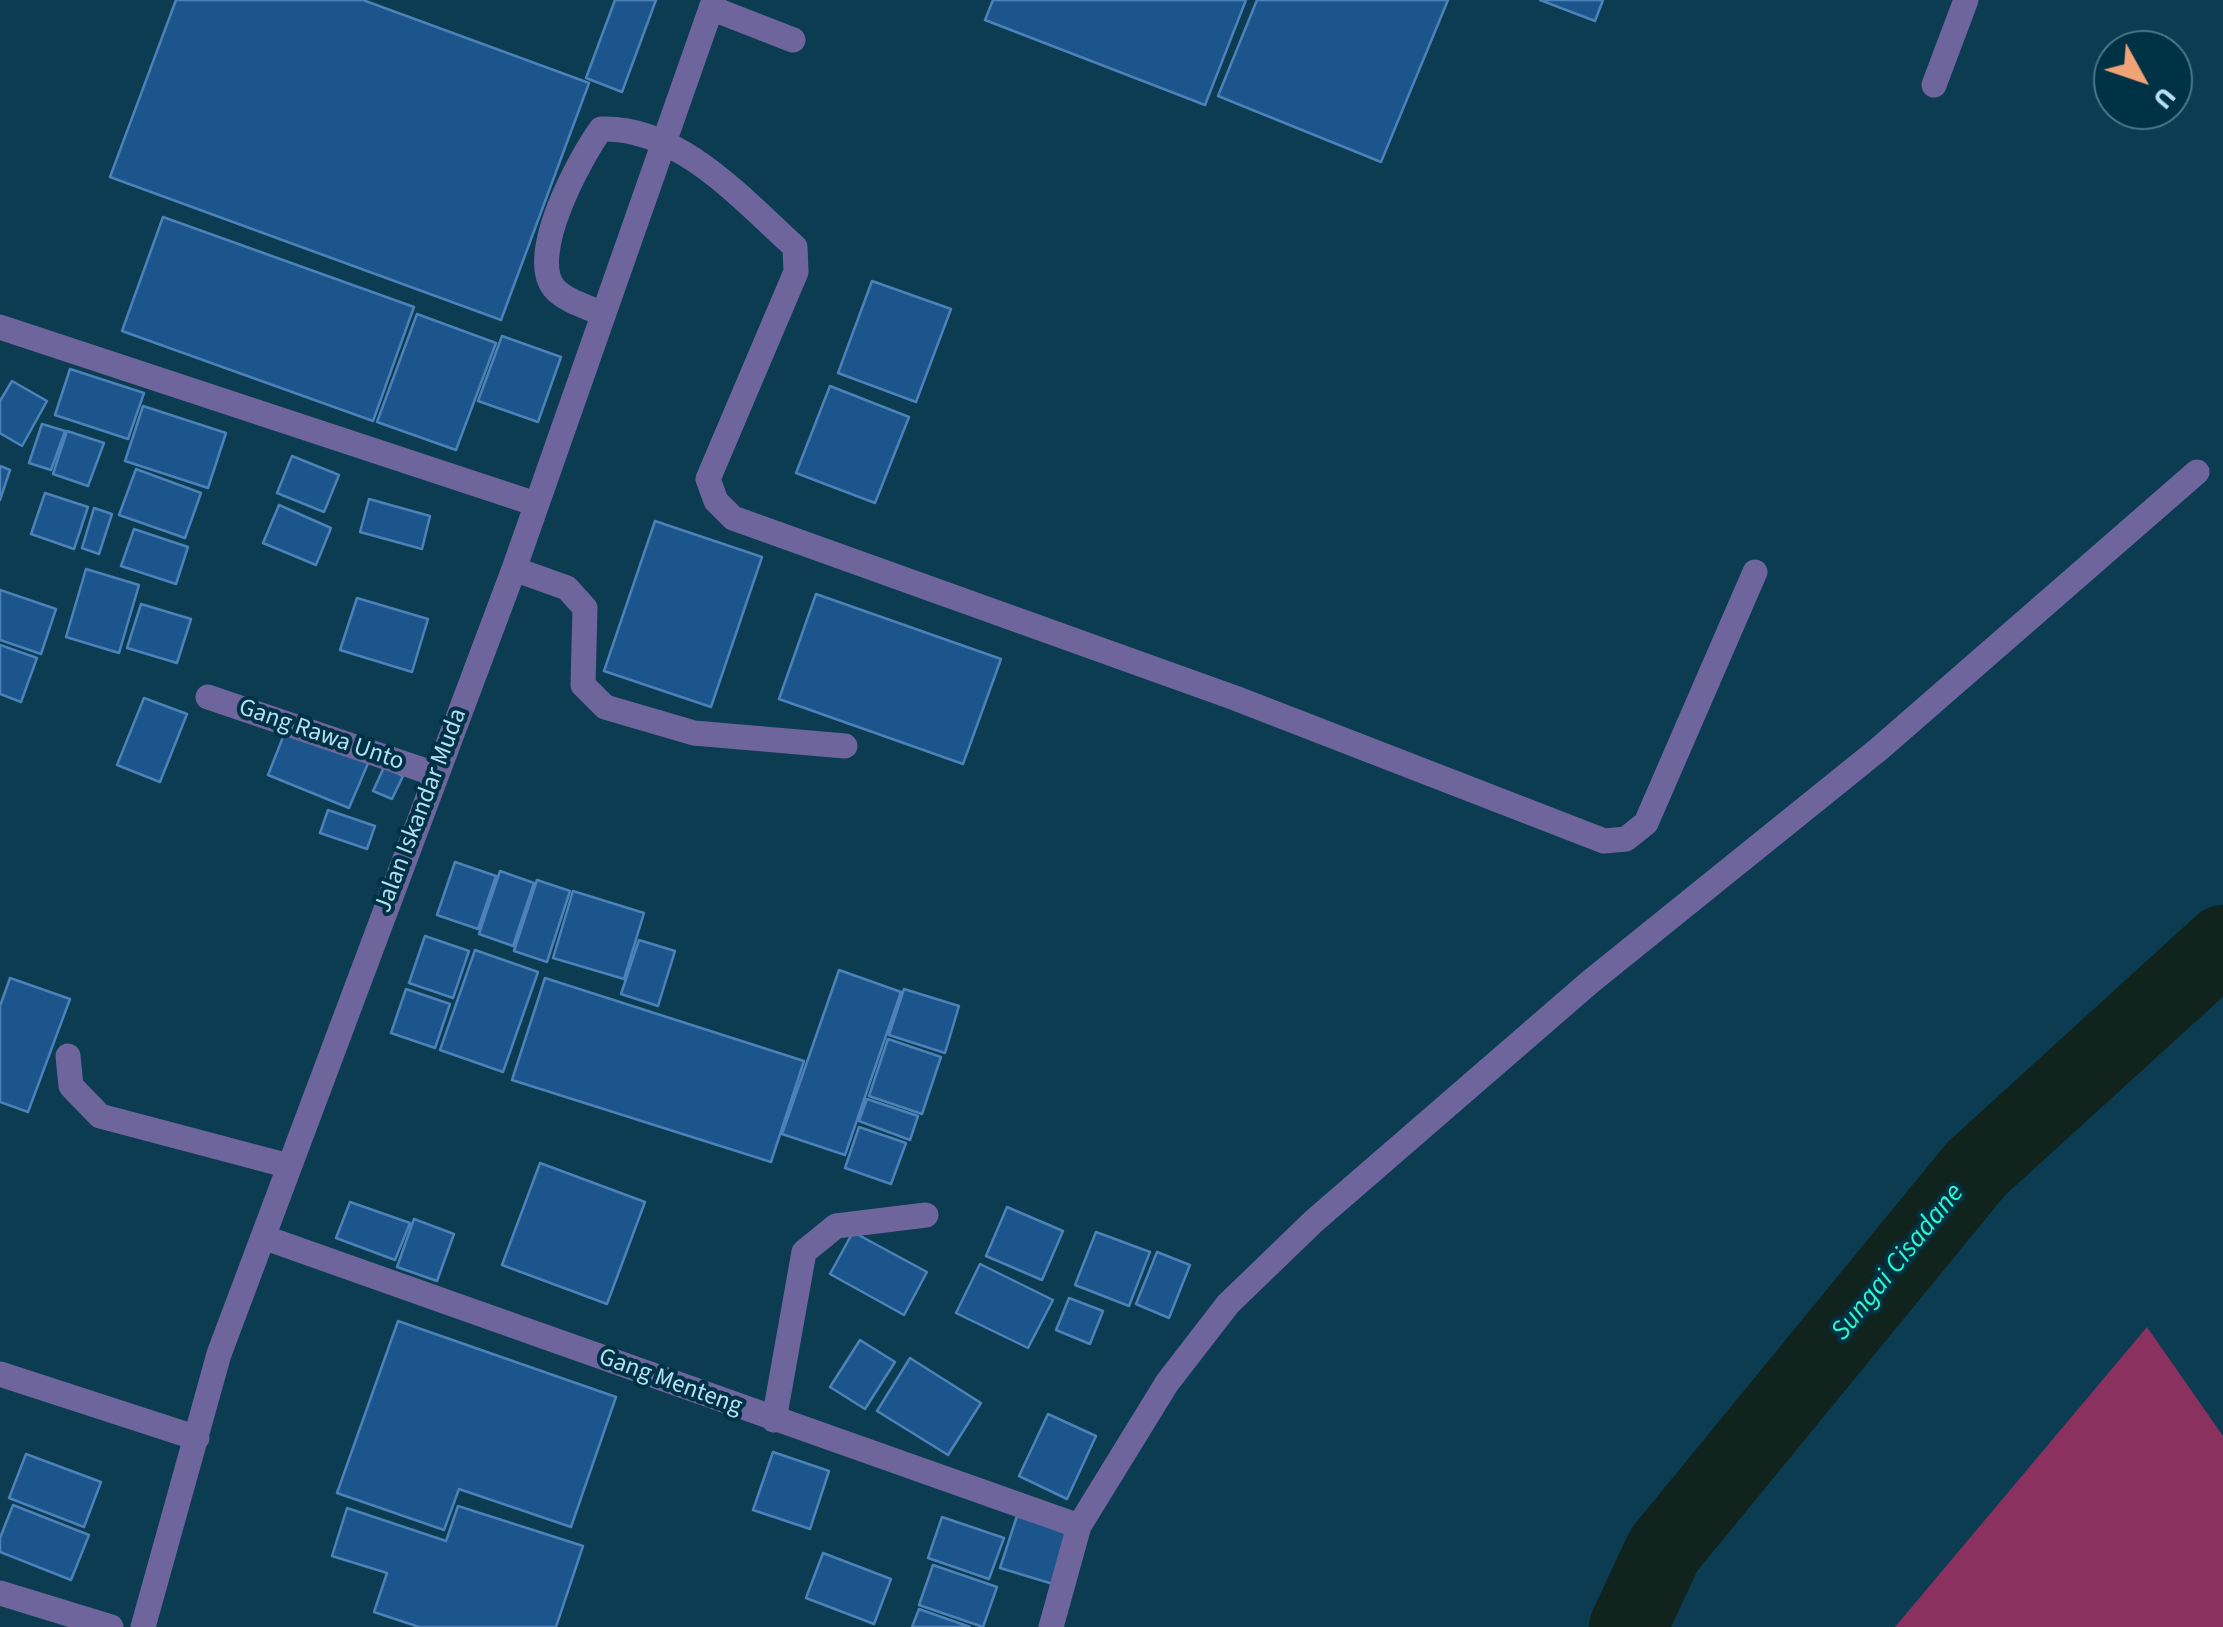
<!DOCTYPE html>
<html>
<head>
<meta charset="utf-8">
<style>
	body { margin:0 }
	#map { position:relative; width:2223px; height:1627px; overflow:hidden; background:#0b3c51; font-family:"Source Sans 3",sans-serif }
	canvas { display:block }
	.north { position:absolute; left:2093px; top:30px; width:100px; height:100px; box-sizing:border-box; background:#003246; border:2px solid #49778c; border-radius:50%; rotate:130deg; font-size:28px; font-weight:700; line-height:40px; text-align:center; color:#b6def4 }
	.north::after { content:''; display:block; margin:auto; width:35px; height:45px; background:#efa376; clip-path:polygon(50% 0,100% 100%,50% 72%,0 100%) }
</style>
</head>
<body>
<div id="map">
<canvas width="2223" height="1627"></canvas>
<div class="north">U</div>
</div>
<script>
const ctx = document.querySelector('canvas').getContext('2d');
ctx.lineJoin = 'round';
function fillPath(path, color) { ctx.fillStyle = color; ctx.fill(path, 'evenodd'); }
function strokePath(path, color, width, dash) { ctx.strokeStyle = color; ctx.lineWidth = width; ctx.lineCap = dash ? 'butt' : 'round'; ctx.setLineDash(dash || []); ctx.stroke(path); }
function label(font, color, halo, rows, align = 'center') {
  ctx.font = font + ' "Source Sans 3",sans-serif'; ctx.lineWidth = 8; ctx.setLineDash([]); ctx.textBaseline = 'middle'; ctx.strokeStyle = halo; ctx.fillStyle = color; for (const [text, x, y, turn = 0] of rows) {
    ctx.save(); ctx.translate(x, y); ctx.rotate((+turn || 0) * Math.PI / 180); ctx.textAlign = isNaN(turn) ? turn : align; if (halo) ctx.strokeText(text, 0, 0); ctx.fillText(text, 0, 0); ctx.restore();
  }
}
fillPath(new Path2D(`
	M2147,1327L2223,1436V1627H1895Z`), '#8b3160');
strokePath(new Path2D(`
	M1628,1627L1664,1550L1976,1169L2223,944`), '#11231d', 78);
const building = new Path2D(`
	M176,0H363L589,83L501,320L110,177Z
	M615,0H656L622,92L586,78Z
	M993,0H1246L1205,105L985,20Z
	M1257,0H1448L1381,162L1218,96Z
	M1540,0H1603L1595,21Z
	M163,217L414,307L373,421L122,331Z
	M872,281L951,309L916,402L838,373Z
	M417,314L496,343L456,450L377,422Z
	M502,336L561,357L538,422L478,401Z
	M70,369L144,393L128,439L55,415Z
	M12,381L47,401L22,446L0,433V401Z
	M830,386L909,417L875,503L796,473Z
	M143,406L226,433L208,488L125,461Z
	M42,424L65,431L51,470L29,463Z
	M67,431L104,443L88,486L53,474Z
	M292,456L339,475L324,512L277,493Z
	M0,466L10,470L0,500Z
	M136,469L201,493L185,538L119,515Z
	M45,493L88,507L74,549L31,534Z
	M369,499L430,516L422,549L360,532Z
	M279,505L331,528L316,565L263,543Z
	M94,508L112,514L99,554L82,548Z
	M655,521L762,557L711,707L604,671Z
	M134,529L188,547L176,584L121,566Z
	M86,569L139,585L119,653L66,637Z
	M0,590L56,609L41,654L0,640Z
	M816,594L1001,659L963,764L779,699Z
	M357,598L428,619L412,672L340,650Z
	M141,604L191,619L177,663L127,648Z
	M0,645L37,658L21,702L0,694Z
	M144,698L187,714L160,782L117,765Z
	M287,727L369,761L349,808L268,775Z
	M384,767L403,776L392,799L373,791Z
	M328,810L375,826L367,849L320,833Z
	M455,862L496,876L478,929L437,915Z
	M500,871L534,883L513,946L479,934Z
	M537,880L570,891L547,962L514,951Z
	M573,891L644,913L624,979L553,958Z
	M425,936L469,951L453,998L409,983Z
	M639,940L675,951L658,1006L621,994Z
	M475,950L538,972L503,1072L440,1050Z
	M839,970L901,992L845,1155L782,1134Z
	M10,978L70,999L28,1112L0,1102V1006Z
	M545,978L804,1061L771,1162L512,1080Z
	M406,989L450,1004L435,1048L391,1033Z
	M904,989L959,1006L945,1053L889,1035Z
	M888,1039L941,1057L922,1114L869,1096Z
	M867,1099L918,1116L910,1140L859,1121Z
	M859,1127L906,1143L891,1184L845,1168Z
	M540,1163L645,1202L607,1304L502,1265Z
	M350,1202L410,1223L395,1260L336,1238Z
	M1007,1207L1063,1231L1042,1280L986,1256Z
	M414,1219L454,1234L437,1281L397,1267Z
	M853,1232L927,1272L904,1315L830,1274Z
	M1096,1232L1150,1252L1129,1306L1075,1285Z
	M1157,1252L1190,1265L1169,1318L1136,1304Z
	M980,1264L1053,1300L1028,1348L956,1313Z
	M1069,1298L1103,1311L1090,1344L1056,1330Z
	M398,1321L616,1397L571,1527L459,1489L444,1530L337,1493Z
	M860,1340L895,1362L865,1409L830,1387Z
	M910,1358L981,1403L948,1455L877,1411Z
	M1048,1414L1096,1436L1067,1499L1019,1476Z
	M773,1452L829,1471L810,1529L753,1510Z
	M26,1454L101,1482L84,1527L9,1498Z
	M13,1505L89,1535L71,1580L0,1552V1538Z
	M458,1506L583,1546L556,1627H419L374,1612L387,1573L332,1556L347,1508L446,1541Z
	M1017,1516L1069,1533L1053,1584L1000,1568Z
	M942,1517L1004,1538L989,1579L928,1558Z
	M823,1553L891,1579L874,1624L806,1598Z
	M933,1565L997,1587L983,1627L919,1605Z
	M919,1609L970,1627H912Z`);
fillPath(building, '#1c548c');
strokePath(building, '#4d82b9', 2.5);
strokePath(new Path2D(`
	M711,8L793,40
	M1934,85L1966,0
	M603,314C588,307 565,301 554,288C527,255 580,158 601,129C678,126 742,199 795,247L796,272L708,479L716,501L733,518L1235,698L1604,841L1626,839L1646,823L1755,572
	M0,327L536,504
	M514,569L567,588L585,608L583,685L605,707L694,733L845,746
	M208,697L435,774
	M68,1056L71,1086L100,1116L289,1166
	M263,1237L1079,1526
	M0,1374L197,1438
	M774,1420L804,1252L836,1226L926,1215
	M0,1593L111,1627
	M143,1627L219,1354L514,569L714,0
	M1051,1627L1079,1526L1167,1383L1228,1304L1314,1221L1590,982L1879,749L2197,472`), '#6f659d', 25);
label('25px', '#b6def4', '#003246', [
	["Gang Rawa Unto",321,736,19],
	["Jalan Iskandar Muda",422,811,-69],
	["Gang Menteng",670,1383,20]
]);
label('italic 28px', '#2cfac9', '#003246', [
	["Sungai Cisadane",1899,1263,-51]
]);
</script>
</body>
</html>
